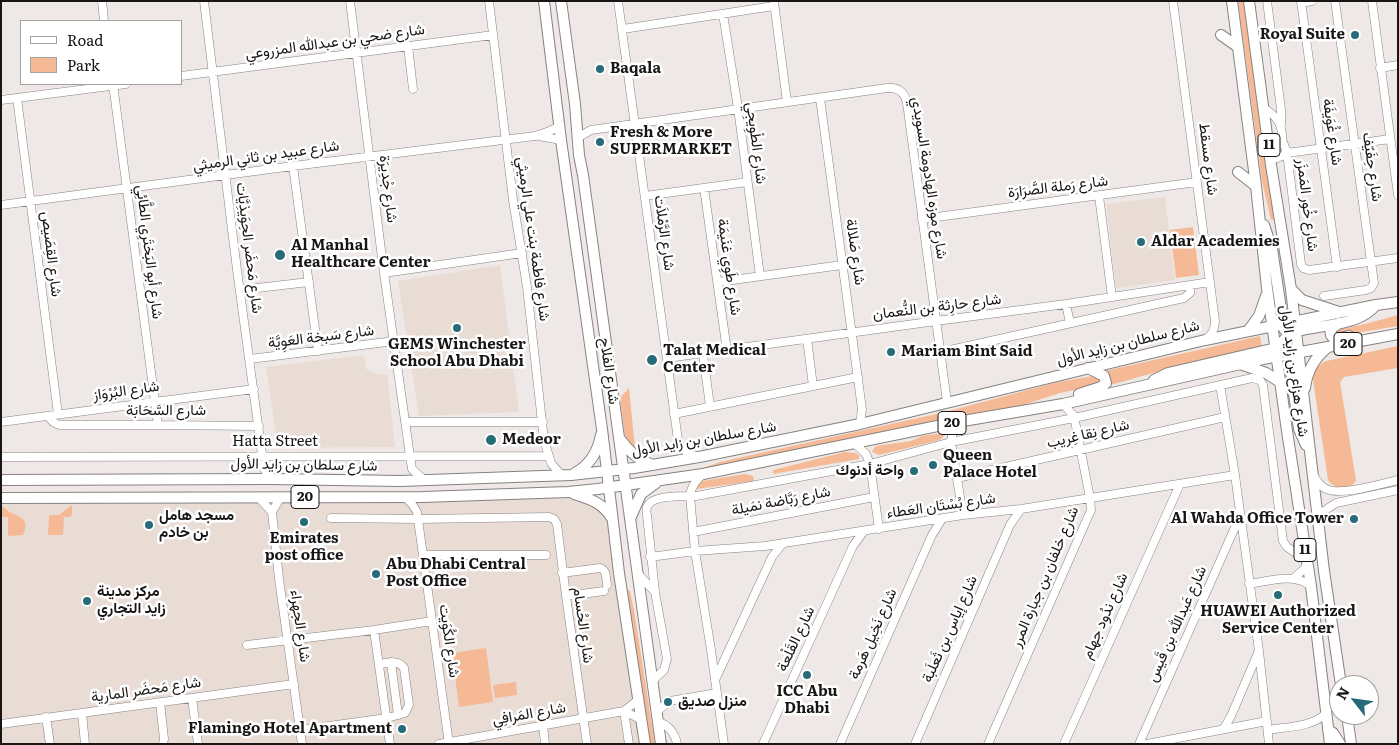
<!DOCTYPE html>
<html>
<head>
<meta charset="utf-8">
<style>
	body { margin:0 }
	#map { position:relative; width:1399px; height:745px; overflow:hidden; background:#eee9e6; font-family:Literata,serif }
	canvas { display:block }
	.frame { position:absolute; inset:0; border:2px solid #181615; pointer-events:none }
	.legend { position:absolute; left:20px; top:20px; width:162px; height:65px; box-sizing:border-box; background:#fff; border:1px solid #a3a2a1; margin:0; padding:6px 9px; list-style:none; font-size:15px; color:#181615 }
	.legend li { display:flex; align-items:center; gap:10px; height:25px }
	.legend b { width:25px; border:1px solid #a3a2a1 }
	.north { position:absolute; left:1329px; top:675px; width:50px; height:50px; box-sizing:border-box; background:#fff; border:1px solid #a3a2a1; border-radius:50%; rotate:300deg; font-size:14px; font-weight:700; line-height:20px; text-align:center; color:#181615 }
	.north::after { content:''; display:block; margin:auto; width:18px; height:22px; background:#256b7a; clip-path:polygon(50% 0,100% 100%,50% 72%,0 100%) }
</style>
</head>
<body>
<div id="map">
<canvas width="1399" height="745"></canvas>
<div class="frame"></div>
<ul class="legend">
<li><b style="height:6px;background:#fff"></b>Road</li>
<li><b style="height:14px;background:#f6b995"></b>Park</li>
</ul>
<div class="north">N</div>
</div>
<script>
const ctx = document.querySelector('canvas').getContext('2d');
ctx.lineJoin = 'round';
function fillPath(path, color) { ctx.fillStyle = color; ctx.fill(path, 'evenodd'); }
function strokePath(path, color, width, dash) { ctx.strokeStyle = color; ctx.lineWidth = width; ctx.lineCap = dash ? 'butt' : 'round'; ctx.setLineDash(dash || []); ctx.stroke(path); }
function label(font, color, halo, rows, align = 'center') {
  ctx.font = font + ' Literata,Vazirmatn,serif'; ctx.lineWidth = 5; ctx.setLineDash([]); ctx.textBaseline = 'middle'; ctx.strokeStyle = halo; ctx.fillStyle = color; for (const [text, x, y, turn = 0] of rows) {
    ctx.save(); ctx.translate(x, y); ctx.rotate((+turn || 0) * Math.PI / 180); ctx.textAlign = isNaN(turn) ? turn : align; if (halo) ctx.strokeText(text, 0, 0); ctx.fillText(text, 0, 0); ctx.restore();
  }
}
fillPath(new Path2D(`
	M1165,197L1175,280L1116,288L1106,204Z
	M500,265L519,412L419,416L398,281Z
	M364,355L366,369L380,375L387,374L395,447L278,448L266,367Z
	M571,494L607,512L642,744H1V501Z`), '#e9dcd5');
fillPath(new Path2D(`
	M1238,1H1244L1275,220H1271L1262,181Z
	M1193,227L1199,275L1176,278L1170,230Z
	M1398,315V326L1337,336L1334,331L1365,324Z
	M1260,336L1262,348L1164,370L1107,386L1105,371Z
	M1398,346V368L1344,377L1340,382L1356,480C1353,488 1344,487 1337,489C1335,484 1330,485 1328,480L1313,380C1314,370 1317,366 1326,361Z
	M1099,375L1102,379L1099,385L1060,393L1023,405L709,469L703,468L720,462L945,412L1058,382Z
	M629,388L635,448L631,447L626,444L620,398Z
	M943,433L944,436L940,440L879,455L874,453L872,451L876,446L911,441L922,436Z
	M845,452L855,453L859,455V459L773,474V470Z
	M745,474L753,476L754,481L697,489L696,484L702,481Z
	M72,505V515L70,517H64L63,535H48L49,515H59Z
	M1,506C4,507 6,509 8,511C18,517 31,517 23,535L8,536V517H1Z
	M627,589L630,591L634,610L655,744H649Z
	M486,648L493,702L459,707L452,653Z
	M516,682L517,695L495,698L493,685Z`), '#f6b995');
const minor = new Path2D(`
	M102,1L104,21
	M204,1L237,270L264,469L271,479
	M350,1L383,266L410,456L412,469L424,480
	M489,1L513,200L527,287L544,440L551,463L562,476
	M618,1L678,440C681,449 688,455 697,456
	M1173,1L1215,321C1215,330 1212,335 1205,340
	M1267,1L1281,109V124
	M1301,1L1337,267
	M1372,1L1398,195
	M774,2L787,102
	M1301,3L1312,1
	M723,14L738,108L760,276
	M623,29L774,6
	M408,46L413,89
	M1380,68L1398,65
	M181,76L493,35
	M113,84L158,425
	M17,98L58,414
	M820,98L862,409L860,424
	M1,100L126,84
	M1264,108C1279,118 1283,125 1282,144
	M539,136L561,140
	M577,138L591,130L887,88C898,87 905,92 907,103L947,402
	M1282,139L1287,153L1301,264L1303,268L1309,270L1398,258
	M1277,158L1282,156L1287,153L1390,139
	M293,166L318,351
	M704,188L727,351
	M645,196L747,182
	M1099,196L1112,297
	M1,205L293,166L535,136L547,132L559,127
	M922,219L1197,182
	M384,273L522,253
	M718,282L842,265
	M240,290L309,282
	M1324,296L1366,290L1371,288L1374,283L1335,1
	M1066,304L1070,323
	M807,339L813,386
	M941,352L1184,298L1190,293V285
	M703,354L710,406
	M667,358L936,321L1066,304L1210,282
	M250,359L395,341
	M1220,385L1235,475L1259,651L1269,744
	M674,414L858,377
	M48,416L53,422L59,425H158L259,426
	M1,422L254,389
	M406,422H543
	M957,422L953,430L951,442L963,515
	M854,443L866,454L870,464L879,529
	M1,457L548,456
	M703,474C696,481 691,486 690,496L695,551L711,650L724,744
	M1313,474C1316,480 1320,486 1326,489C1341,496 1381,484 1398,480
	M957,478L1225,417
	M405,497L412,504L417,512L449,744
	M259,498L272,512
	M280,498L272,512L279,579L302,744
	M331,518L418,519L549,517L554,519L557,524L566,596L587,744
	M1319,521L1324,511L1336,503L1398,490
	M693,532L874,497
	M423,555H546
	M650,557L695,551L765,546L963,515L1021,509L1235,475
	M562,573L600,568C607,570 606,578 607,585
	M638,574L655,592
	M1294,578L1304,569L1307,564
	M1249,584C1269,581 1294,572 1311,586
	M566,596L604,591
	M374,630L390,744
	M247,645L374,630L432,621
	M391,662L398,715
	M715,680L772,557L783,543
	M652,681L664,670L667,659L655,592L647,515C646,511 646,507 649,504C655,495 686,496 696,496L870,464L951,442L1074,418L1252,378L1260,380L1263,385L1283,541L1287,547L1306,560
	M192,698L198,744
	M160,702L164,739L163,744
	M624,711L629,744
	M624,711L642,720
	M656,712L670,701L717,693
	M82,713L85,744
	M46,717L50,744
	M657,721C668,725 675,732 677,744
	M1,724L294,684
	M543,725L545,744
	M1224,728L1231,716L1258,653
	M300,730L387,718L405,713L409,705L404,668C398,659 388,663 379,664
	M1268,730C1285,727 1314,727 1326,713
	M439,744L624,711L639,699
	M763,744L853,546L864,531
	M840,744L932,535L942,519
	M915,744L1010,525L1021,509
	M988,744L1091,510L1090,498L1074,416L1063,404
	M1064,744L1180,484
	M1139,744L1240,516
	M1147,744L1267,721`);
const major = new Path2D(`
	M544,1L561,140L602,429L619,573L645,744
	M561,1L575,104L579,155L583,175L661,744
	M1232,1L1256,186L1267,288L1287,431L1311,586L1330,744
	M1249,1L1271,165L1291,289L1324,571L1341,685
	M1221,35L1238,47
	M1238,172L1256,186
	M1264,225L1272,249L1284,329
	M1291,289L1302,300L1339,312
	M1339,323L1331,329C1328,342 1341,338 1349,336
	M1248,331L1259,316L1266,296
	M1290,335C1297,330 1304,329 1313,328C1334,324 1361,323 1376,305
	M1288,350L1299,429L1306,445
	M1243,365L1266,373L1280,382
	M1154,380L1168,373L1276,348L1286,338L1294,323
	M1305,388C1307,371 1314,358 1328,347
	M1079,394L1101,387L1106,383L1104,376L1088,368
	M620,439C629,451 638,460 653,465
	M575,473C590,465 598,451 601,435
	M1,480L271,479L400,481L571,475L634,468L699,457L860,424L1205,340L1376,305L1398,302
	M574,494C589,499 602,502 611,517
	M1,498L423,497L568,492L598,489L703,474L957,422L1063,404L1263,359L1398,334
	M630,519L641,494L656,483
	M1347,715L1351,744
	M1328,730L1333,733L1340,744`);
strokePath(minor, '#878280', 9);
strokePath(major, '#878280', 12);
strokePath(minor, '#fff', 8);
strokePath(major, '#fff', 10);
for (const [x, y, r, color] of [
	[1355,35,5,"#256b7a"],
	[600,69,5,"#256b7a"],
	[600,142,5,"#256b7a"],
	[1141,242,5,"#256b7a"],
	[280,255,6,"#256b7a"],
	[457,328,5,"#256b7a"],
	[891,352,5,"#256b7a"],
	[652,360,6,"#256b7a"],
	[491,440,6,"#256b7a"],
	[933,465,5,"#256b7a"],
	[914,471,5,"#256b7a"],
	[1354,519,5,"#256b7a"],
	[304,522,5,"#256b7a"],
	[149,525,5,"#256b7a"],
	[376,574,5,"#256b7a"],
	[1278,595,5,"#256b7a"],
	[87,601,5,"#256b7a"],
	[807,675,5,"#256b7a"],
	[668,702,5,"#256b7a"],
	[402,729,5,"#256b7a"]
]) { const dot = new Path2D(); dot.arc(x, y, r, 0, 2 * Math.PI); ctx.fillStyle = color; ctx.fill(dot); strokePath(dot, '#fff', 2); }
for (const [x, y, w] of [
	[1269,145,22],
	[1348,344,28],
	[952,423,28],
	[305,497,28],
	[1305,550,22]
]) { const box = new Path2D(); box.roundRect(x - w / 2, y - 11.5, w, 23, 4); ctx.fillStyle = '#fff'; ctx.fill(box); strokePath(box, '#181615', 1); }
label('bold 14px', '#181615', null, [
	["11",1269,145],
	["20",1348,344],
	["20",952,423],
	["20",305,497],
	["11",1305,550]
]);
label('bold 15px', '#181615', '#fff', [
	["Royal Suite",1345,35,"right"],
	["Baqala",610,69],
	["Fresh & More",610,133],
	["SUPERMARKET",610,150],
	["Aldar Academies",1151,242],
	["Al Manhal",291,246],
	["Healthcare Center",291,263],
	["GEMS Winchester",457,345,"center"],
	["School Abu Dhabi",457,362,"center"],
	["Talat Medical",663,351],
	["Center",663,368],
	["Mariam Bint Said",901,352],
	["Medeor",502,440],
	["Queen",943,456],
	["Palace Hotel",943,473],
	["واحة أدنوك",904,471,"right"],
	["مسجد هامل",159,516],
	["بن خادم",159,533],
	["Al Wahda Office Tower",1344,519,"right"],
	["Emirates",304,539,"center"],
	["post office",304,556,"center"],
	["Abu Dhabi Central",386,565],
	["Post Office",386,582],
	["مركز مدينة",97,592],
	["زايد التجاري",97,609],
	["HUAWEI Authorized",1278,612,"center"],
	["Service Center",1278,629,"center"],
	["ICC Abu",807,692,"center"],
	["Dhabi",807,709,"center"],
	["منزل صديق",678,702],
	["Flamingo Hotel Apartment",392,729,"right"]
], 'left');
label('15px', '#181615', '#fff', [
	["شارع ضحي بن عبدالله المزروعي",335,42,-8],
	["شارع غُوَيفَة",1332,132,82],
	["شارع الطْوِيجِي",756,143,83],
	["شارع عبيد بن ثاني الرميثي",266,156,-8],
	["شارع مسقط",1208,159,83],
	["شارع حِفَيّف",1372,167,82],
	["شارع موزه الهادومة السويدي",929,178,81],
	["شارع رَملة الصَّرَارَة",1058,187,-7],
	["شارع جْدِيرَة",388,189,83],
	["شارع خُور المَمزَر",1307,205,83],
	["شارع الرَّمْلاَت",664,233,82],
	["شارع فاطمة بنت علي الرميثي",533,239,82],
	["شارع مَحضَر الحِوَيذِيَّات",249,248,83],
	["شارع أبو البَختَرِي الطَّائِي",149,252,83],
	["شارع صَلالة",855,252,82],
	["شارع القِصَيص",51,254,83],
	["شارع طَوِي غنَيمَة",729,267,82],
	["شارع حارِثة بن النُّعمان",937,307,-7],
	["شارع سَبخة العَوِيَّة",321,337,-7],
	["شارع سلطان بن زايد الأول",1128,343,-14],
	["شارع الفلاح",609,371,82],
	["شارع هزاع بن زايد الأول",1294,371,82],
	["شارع البُرْوَاز",126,391,-8],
	["شارع السَّحَابَة",166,411],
	["شارع نِقا غِريب",1088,434,-13],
	["شارع سلطان بن زايد الأول",704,439,-10],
	["Hatta Street",275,442],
	["شارع سلطان بن زايد الأول",304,465,1],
	["شارع رَبَّاضة نمَيلة",781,501,-11],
	["شارع بُسْتَان العَطاء",941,506,-8],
	["شارع خلفان بن جبارة المرر",1045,577,-67],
	["شارع ندُود جهام",1105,616,-66],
	["شارع عَبدالله بن قَيس",1177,624,-66],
	["شارع الحُسام",583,625,82],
	["شارع الجهراء",300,626,82],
	["شارع إياس بن ثَعلَبة",950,629,-66],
	["شارع نَخِيل هَرمة",873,634,-66],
	["شارع القَلْعة",796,639,-65],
	["شارع الكُوَيت",449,641,82],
	["شارع مَحضَر المارية",146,690,-8],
	["شارع المَرافِي",529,714,-10]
]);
</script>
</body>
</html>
